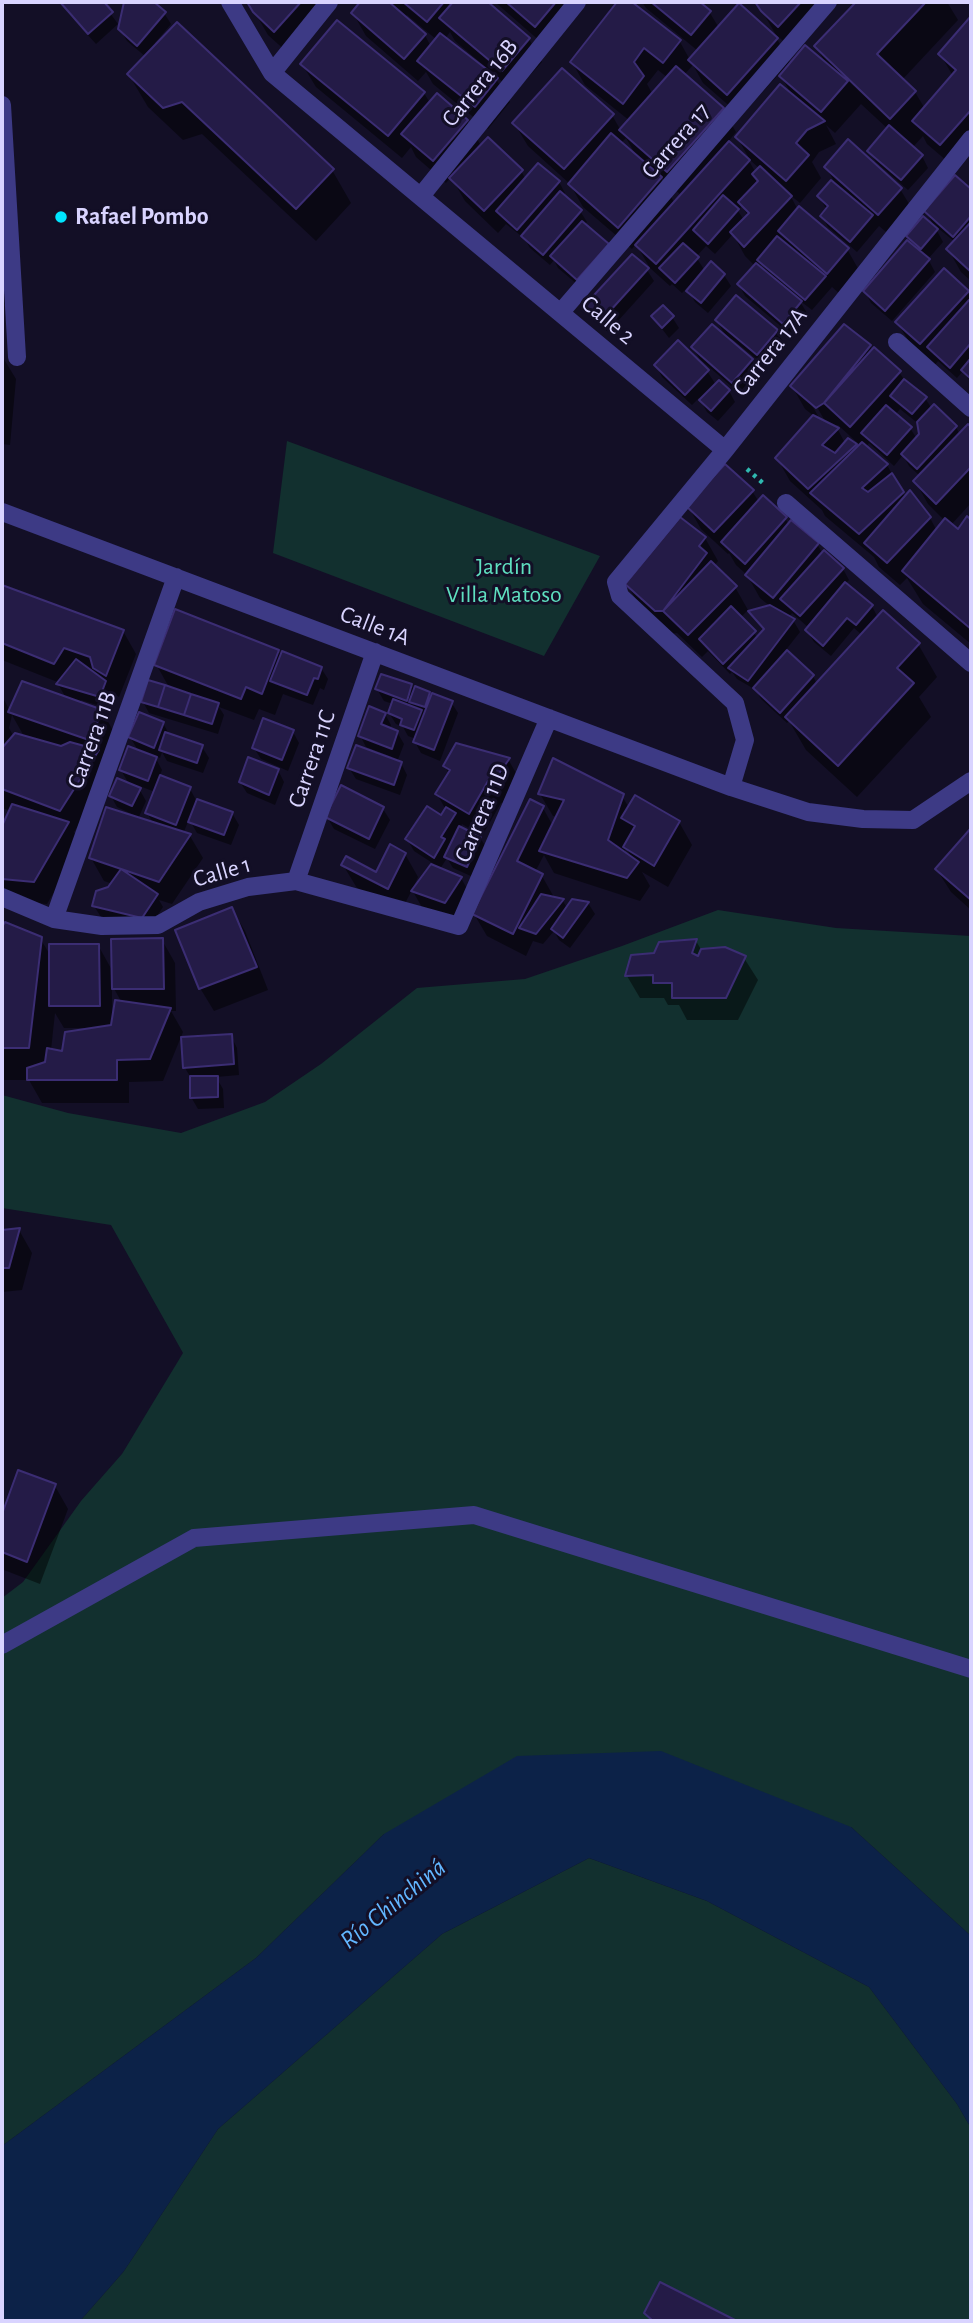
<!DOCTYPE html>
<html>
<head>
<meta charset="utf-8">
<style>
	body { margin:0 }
	#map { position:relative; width:973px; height:2323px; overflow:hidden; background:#130f26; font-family:"Alegreya Sans",sans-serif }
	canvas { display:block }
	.frame { position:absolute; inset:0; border:4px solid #d9d4ff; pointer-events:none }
</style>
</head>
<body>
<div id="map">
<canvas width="973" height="2323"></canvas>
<div class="frame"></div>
</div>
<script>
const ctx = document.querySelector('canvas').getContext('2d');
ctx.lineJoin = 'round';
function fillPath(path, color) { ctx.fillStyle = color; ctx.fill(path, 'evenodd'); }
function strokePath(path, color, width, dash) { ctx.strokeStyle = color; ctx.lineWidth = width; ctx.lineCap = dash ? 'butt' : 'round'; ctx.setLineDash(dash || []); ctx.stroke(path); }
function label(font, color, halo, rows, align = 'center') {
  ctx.font = font + ' "Alegreya Sans",sans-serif'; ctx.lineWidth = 6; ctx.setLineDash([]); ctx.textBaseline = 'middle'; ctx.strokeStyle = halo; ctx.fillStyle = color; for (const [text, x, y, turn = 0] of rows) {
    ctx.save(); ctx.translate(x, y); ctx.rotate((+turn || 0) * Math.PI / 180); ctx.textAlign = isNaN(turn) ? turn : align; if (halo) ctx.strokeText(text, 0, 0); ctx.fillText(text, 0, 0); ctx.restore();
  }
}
fillPath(new Path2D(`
	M287,441L600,556L544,656L273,553Z
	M718,910L836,928L971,936V1936L851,1827L384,1834L256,1958L2,2146V1598L23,1582L81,1501L122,1454L183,1353L111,1225L2,1208V1095L68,1113L181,1133L265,1102L321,1064L417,988L525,979L622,946Z
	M589,1858L707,1901L869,1987L957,2104L971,2128V2321H80L124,2271L218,2129L442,1934Z`), '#12302f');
fillPath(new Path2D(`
	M661,1751L851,1827L971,1936V2128L957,2104L869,1987L707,1901L589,1858L442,1934L218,2129L124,2271L80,2321H2V2146L256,1958L384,1834L517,1756Z`), '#0c2248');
fillPath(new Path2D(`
	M62,2H102L118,24L96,44L68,13Z
	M126,2H151L164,13L171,24L155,43L332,170L351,203L316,241L202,134L183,140L148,107L129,75L146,57L127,41L120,29Z
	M249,2H335L288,53L268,35Z
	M363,2H386L392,7L390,2H485L529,39L542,62L515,92L493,74L510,102L488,129L433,84L426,72L418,81L366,36L353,13ZM407,15L437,40L431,47L425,35L405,18ZM450,32L455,41L489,70L487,72L445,39Z
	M495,2H567L549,49Z
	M620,2H630L680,42L690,60L698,51L646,8L642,2H697L710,13L719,28L777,39L791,64L827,65L816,47L858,2H947L958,20L902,80L915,92L925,109L953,76L940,54L971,18V147L954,167L927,144L923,136L912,148L922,156L928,168L908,190L876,162L869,151L888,129L861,104L835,133L826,125L836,144L819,152L812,162L821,178L800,203L790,195L798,210L847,249L860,272L841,295L832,287L812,310L799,300L807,313L790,334L745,296L739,285L755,266L745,256L733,234L715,254L706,246L696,257L705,271L724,275L731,286L708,313L695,302L687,288L682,293L672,284L670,286L650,268L636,244L632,249L583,207L570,184L528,146L514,123L612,115L621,131L630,121L585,85L572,62ZM693,65L703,83L741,116L786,66L788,68L781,76L793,97L737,137L750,160L760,169L756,173L749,161L728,142L736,132L723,110L684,75ZM658,70L668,78L653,95L647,84ZM626,138L637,157L620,144ZM659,175L682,196L675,204ZM742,206L748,216L744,220L738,211ZM762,264L768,275L759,268Z
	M757,2H834L792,48L776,35Z
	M302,64L424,93L430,103L467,121L481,146L521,171L526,180L559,182L565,193L563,196L580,211L587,222L584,225V290L558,268L554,260L550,265L530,248L525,239L506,224L498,233L465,201L451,177L446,183L416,157L411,147L402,158L316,87Z
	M826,167L900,189L914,212L892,237L879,226L857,252L828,227L822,216L827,210L819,197L837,187Z
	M955,177L971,191V281L961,272L948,249L955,242L933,224L926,211Z
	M2,226L5,290L2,291Z
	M936,229L943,242L928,259L935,272L892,321L871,303L865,291L915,248L908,236Z
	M647,270L654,281L608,332L592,318L586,307Z
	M945,271L968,293L971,299V383L963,371L957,378L938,361L934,366L911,345L897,322Z
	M2,294H6V304L2,305Z
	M653,317H672L679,328L669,338Z
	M717,321L777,331L783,342L764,365L732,339L730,341L751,360L758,371L739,393L700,359L693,348L727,338Z
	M870,346L873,351L899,372L905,381L925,398L932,409L956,427L960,435L968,426L971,430V503L951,525L958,531L967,519L971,522V644L923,604L907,578L900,585L879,567L874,557L825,516L822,510L790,481L777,458L814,416L805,409L792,386ZM813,400L825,421H821L810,402ZM900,409L920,425L921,435L917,439L910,428L895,415ZM838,425L862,447L858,449L855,445L845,443L838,430L834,427ZM869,443L894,466L903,455L909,466L920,476L915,481L928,504L945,521L937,531L930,518L906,499L887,465L866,447Z
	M2,356L16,379L10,445L2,444Z
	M656,365L707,371L716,385L729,391L735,402L718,421L707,412L699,398L692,405L662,377Z
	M752,491L759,502L785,518L789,525L817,544L823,554L843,569L849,580L845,584L872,606L878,618L918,644L937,677L919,697L931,717L857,797L806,750L789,721L787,723L761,699L756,690L737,679L732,672L730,674L708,651L702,657L677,633L669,634L640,607L627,584L705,538L718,561L714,566L735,587L748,610L740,618L758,638L764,631L750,612L771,607L760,598L747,575L736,565L729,553L728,554L701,529L688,506ZM792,613L809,628L807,631L814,642L831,656L854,628L862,635L817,684L813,676L785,651L800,632L793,620L788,618Z
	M2,586L123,631L136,654L119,697L112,693L106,708L81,700L80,703L102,711L115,734L111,774L74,832L81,846L47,904L2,900V827L4,828L11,811L2,808V696L10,711L66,698L58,684L60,683L2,660ZM12,715L25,738L14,737L9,728Z
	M278,651L282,657L321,668L328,679L324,690L320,688L313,705L283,694L275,715L259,709L254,720L219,707L224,715L218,734L149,713L143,702L170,689L156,664Z
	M411,685L415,692L429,694L432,699L451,702L458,713L440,761L421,753L415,742L416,739L408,736L403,727L396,724L389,713L393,704L384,701L377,689Z
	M385,714L391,725L390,729L397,732L404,744L397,762L401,763L407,775L400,795L356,779L349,768L391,760L392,757L366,747L360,735Z
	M163,723L170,736L202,747L209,758L203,773L167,761L162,752L160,758L154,755L162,770L159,777L190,789L196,800L232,813L239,825L231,845L197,833L189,819L183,834L190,836L203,858L172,904L159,900L163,907L149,928L101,917L94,906L113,884L104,881L91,858L136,816L117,807L111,796L130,786L121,770L139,752L130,737ZM137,785L155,792L147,813L154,824L138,819L146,801Z
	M293,732L299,743L288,771L261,759L254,748Z
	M508,759L521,782L506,804L501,803L482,836L462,824L460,828L476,836L478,834L487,849L473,877L453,868L447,858L440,869L461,878L474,901L458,925L426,914L412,890L401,911L357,888L343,865L377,874L405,854L418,877L413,888L415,889L434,864L414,851L407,839L441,818L446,810L437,794L449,774L445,766Z
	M278,770L284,782L275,805L247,793L240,782Z
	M540,794L622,796L629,808L679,822L692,845L668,887L642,872L650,886L640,901L554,873L544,855L535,872L542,876L555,899L563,901L567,908L573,901L588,903L595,914L570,948L559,940L554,931L543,944L533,941L526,956L487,936L474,914L543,808L553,826L558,817L553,816ZM626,848L633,860L624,854Z
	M383,809L390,820L375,849L334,829L327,817Z
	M971,830V910L951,892L937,870Z
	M232,909L245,931L268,990L214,1011L200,988L177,931Z
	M6,924L40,938L50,955L98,945L113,972L162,940L175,963L176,1011H171L183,1032L163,1081L129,1082V1103H42L29,1080H2V931ZM112,985L122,1003L114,1015H112ZM55,1013L64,1028H85L64,1053L51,1050Z
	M696,941L702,951L744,958L758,980L738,1020H687L679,1005H668L664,998H640L627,976L655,955Z
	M231,1036L237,1048L239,1075L216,1077L223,1089L224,1108L198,1109L191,1097V1078L185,1068Z
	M19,1230L32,1253L22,1290L2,1292V1232Z
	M19,1473L55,1486L68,1509L40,1584L4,1570L2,1566V1519Z
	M661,2284L734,2321H651L646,2313Z`), '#0007');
const building = new Path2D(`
	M60,2H104L113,12L88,34Z
	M124,2H154L166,12L137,46L118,29Z
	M247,2H301L274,32L253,12Z
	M360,2H389L426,34L404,59L351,13Z
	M403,2H444L427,22Z
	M453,2H488L530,38L502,71L439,18Z
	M506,2H556L535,27Z
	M617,2H632L681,40L663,63L644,48L634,62L644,76L623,104L570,62Z
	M651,2H700L711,11L691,35Z
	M755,2H801L778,27L761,11Z
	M856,2H926L877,54L916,91L890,119L814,46Z
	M739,3L778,38L727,95L688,60Z
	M971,16V110L940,145L912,121L956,70L938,54Z
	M337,20L425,92L388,136L300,64Z
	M177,22L334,169L296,209L182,102L163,108L127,74Z
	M440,33L498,78L475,107L417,61Z
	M805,45L848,81L821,112L779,76Z
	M676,66L724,108L667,172L619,130Z
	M562,68L614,114L564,169L512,123Z
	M780,84L825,121L807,130L796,143L809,155L786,181L735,137Z
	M437,93L468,120L433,161L401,134Z
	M889,125L923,155L901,180L867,151Z
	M611,133L662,177L618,228L568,184Z
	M488,137L523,170L484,211L449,178Z
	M848,139L902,188L878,215L824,167Z
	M729,141L750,160L656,264L635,245Z
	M538,163L560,181L517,230L496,211Z
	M760,166L792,196L744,247L730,232L749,213L738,202L758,181L752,174Z
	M955,175L971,189V216L953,237L924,211Z
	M831,180L873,215L850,242L820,216L828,206L817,196Z
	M560,191L582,210L543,255L521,236Z
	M723,195L739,209L708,244L693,230Z
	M799,206L849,248L827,274L778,231Z
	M923,216L938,229L921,249L906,236Z
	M582,221L609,244L577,280L550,256Z
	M971,222V272L946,249Z
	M777,236L826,276L805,300L757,260Z
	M907,240L930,259L885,311L863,291Z
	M683,243L699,257L675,283L659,268Z
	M632,254L649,268L600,322L583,307Z
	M711,261L725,274L701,303L686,291Z
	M756,263L802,301L783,324L737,284Z
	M944,268L969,291L920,344L895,322Z
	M736,295L778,330L757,355L715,320Z
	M969,300L971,303V343L950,368L927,347Z
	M663,305L674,316L662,328L651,316Z
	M712,324L753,359L732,383L691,347Z
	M844,324L871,345L824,403L816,408L790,386Z
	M678,340L709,370L685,395L654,365Z
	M874,347L901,371L850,427L824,403Z
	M971,358V379L961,370Z
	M904,379L927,397L912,414L890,396Z
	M719,380L730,390L711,411L699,400Z
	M934,404L957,426L917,469L901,454L919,434L917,422Z
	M886,405L912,427L887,455L861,433Z
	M813,415L839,428L822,445L835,453L848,438L857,444L808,489L775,458Z
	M968,424L971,427V467L936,504L913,481Z
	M862,442L888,464L862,488L868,492L892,473L904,492L859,534L810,493Z
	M725,464L754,490L714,532L686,506Z
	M910,490L931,517L887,563L864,543Z
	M763,495L787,517L745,564L721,542Z
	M967,516L971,520V629L902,571L945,518L958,529Z
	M680,517L706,537L699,546L707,553L663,611H655L625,584Z
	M791,520L819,543L773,598L745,575Z
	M824,550L844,568L800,616L780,599Z
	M711,561L737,586L688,635L663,611Z
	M845,582L873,605L856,625L847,618L823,646L805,630Z
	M2,585L124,630L106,676L93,668L90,657L64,648L54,664L2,643Z
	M770,605L795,619L748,681L728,668L764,629L748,611Z
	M731,606L756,631L723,664L699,639Z
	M175,609L279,650L262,694L246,687L241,699L154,665Z
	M883,610L920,643L897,668L914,683L838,766L785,717Z
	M787,650L814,675L780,713L753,688Z
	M282,651L322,667L318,679L314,678L307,695L270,681Z
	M76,659L106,681L100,697L56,684Z
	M381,674L412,684L407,701L375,689Z
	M148,680L165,685L158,707L141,702Z
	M22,681L103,710L89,740L8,712Z
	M165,685L191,694L184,715L158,707Z
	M415,686L430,692L425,707L409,702Z
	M432,693L453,701L434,750L413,742Z
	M191,694L219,703L212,724L184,715Z
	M393,699L422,710L414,730L400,725L402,719L388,713Z
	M369,706L386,713L381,724L398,731L392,749L358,736Z
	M139,712L164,722L154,748L128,737Z
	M263,718L294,730L282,760L252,748Z
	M165,732L203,745L197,763L159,750Z
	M15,733L61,746L70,742L99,750L60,811L2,789V748Z
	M456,743L510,758L493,782L488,781L469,814L435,794L450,770L443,766Z
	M356,745L402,762L394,785L347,768Z
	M128,746L157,757L148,781L119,770Z
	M248,757L279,769L269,795L239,782Z
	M553,758L624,794L608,840L639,862L627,878L539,851L564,800L538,794Z
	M160,775L191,787L176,825L145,813Z
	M117,778L141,788L132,806L109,796Z
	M341,785L384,807L369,839L325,817Z
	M635,795L680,821L654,866L623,847L635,826L621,818Z
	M197,799L233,812L224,835L188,822Z
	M530,799L544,806L517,861L543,874L513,934L472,914Z
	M12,804L69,822L34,882L2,879V826Z
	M427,806L441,815L446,807L456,813L441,837L445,839L434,858L405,839Z
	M106,807L191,834L159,882L89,858Z
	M459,826L481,837L467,867L444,857Z
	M971,828V900L935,869Z
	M390,844L406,853L388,889L341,865L346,856L376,872Z
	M431,864L462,877L445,903L411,891Z
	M121,869L158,894L142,918L92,906L96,891L108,887Z
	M541,894L564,899L536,934L519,928Z
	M572,899L589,902L563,938L551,929Z
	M232,907L257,967L199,989L175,930Z
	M5,922L42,937L29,1048H2V927Z
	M163,938L164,989H112L111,939Z
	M697,939L692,953L698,956L701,949L725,947L746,956L726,998H672V983H653V975L625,976L631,955L654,953L659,942Z
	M49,944H99L100,1006H49Z
	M115,1000L171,1008L150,1059L117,1060V1080H27V1068L45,1062L47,1048L62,1051L65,1032L111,1025Z
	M232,1034L234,1064L183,1068L181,1037Z
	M190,1076H218V1097L190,1098Z
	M20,1228L9,1268H2V1230Z
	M18,1470L56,1484L27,1562L2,1552V1514Z
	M660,2282L737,2321H653L644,2313Z`);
fillPath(building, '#241b47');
strokePath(building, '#3b2d73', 2);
strokePath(new Path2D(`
	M747,469L764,484`), '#2fb8b0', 4.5, [3.5, 5]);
strokePath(new Path2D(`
	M230,2L272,73L725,450
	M272,73L329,2
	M2,105L17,357
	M421,196L577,2
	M561,312L828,2
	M897,342L971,408
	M786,503L971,663
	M2,512L731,787L808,812L863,819L913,820L971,781
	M731,787L745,740L735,703L620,596L616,582L725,450L971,139
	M296,881L375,652
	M2,897L54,919L102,926L158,925L199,902L248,887L296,881L459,926L549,718
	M54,919L176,577
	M2,1645L194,1538L474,1515L971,1669`), '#3d3a85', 18);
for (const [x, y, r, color] of [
	[61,217,7,"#00e5ff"]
]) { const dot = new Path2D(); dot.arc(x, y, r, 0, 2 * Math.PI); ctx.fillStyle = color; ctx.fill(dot); strokePath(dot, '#130f26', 2.5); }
label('24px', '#d9d4ff', '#130f26', [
	["Carrera 16B",480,83,-51],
	["Carrera 17",676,141,-49],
	["Calle 2",608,320,40],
	["Carrera 17A",770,352,-52],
	["Calle 1A",375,626,21],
	["Carrera 11B",92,740,-70],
	["Carrera 11C",312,759,-71],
	["Carrera 11D",482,813,-67],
	["Calle 1",222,872,-16]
]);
label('bold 24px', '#d9d4ff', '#130f26', [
	["Rafael Pombo",75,217]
], 'left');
label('24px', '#5fe0c0', '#130f26', [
	["Jardín",504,567],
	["Villa Matoso",504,595]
]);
label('italic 26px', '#62b6ff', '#130f26', [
	["Río Chinchiná",393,1904,-39]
]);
</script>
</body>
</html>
